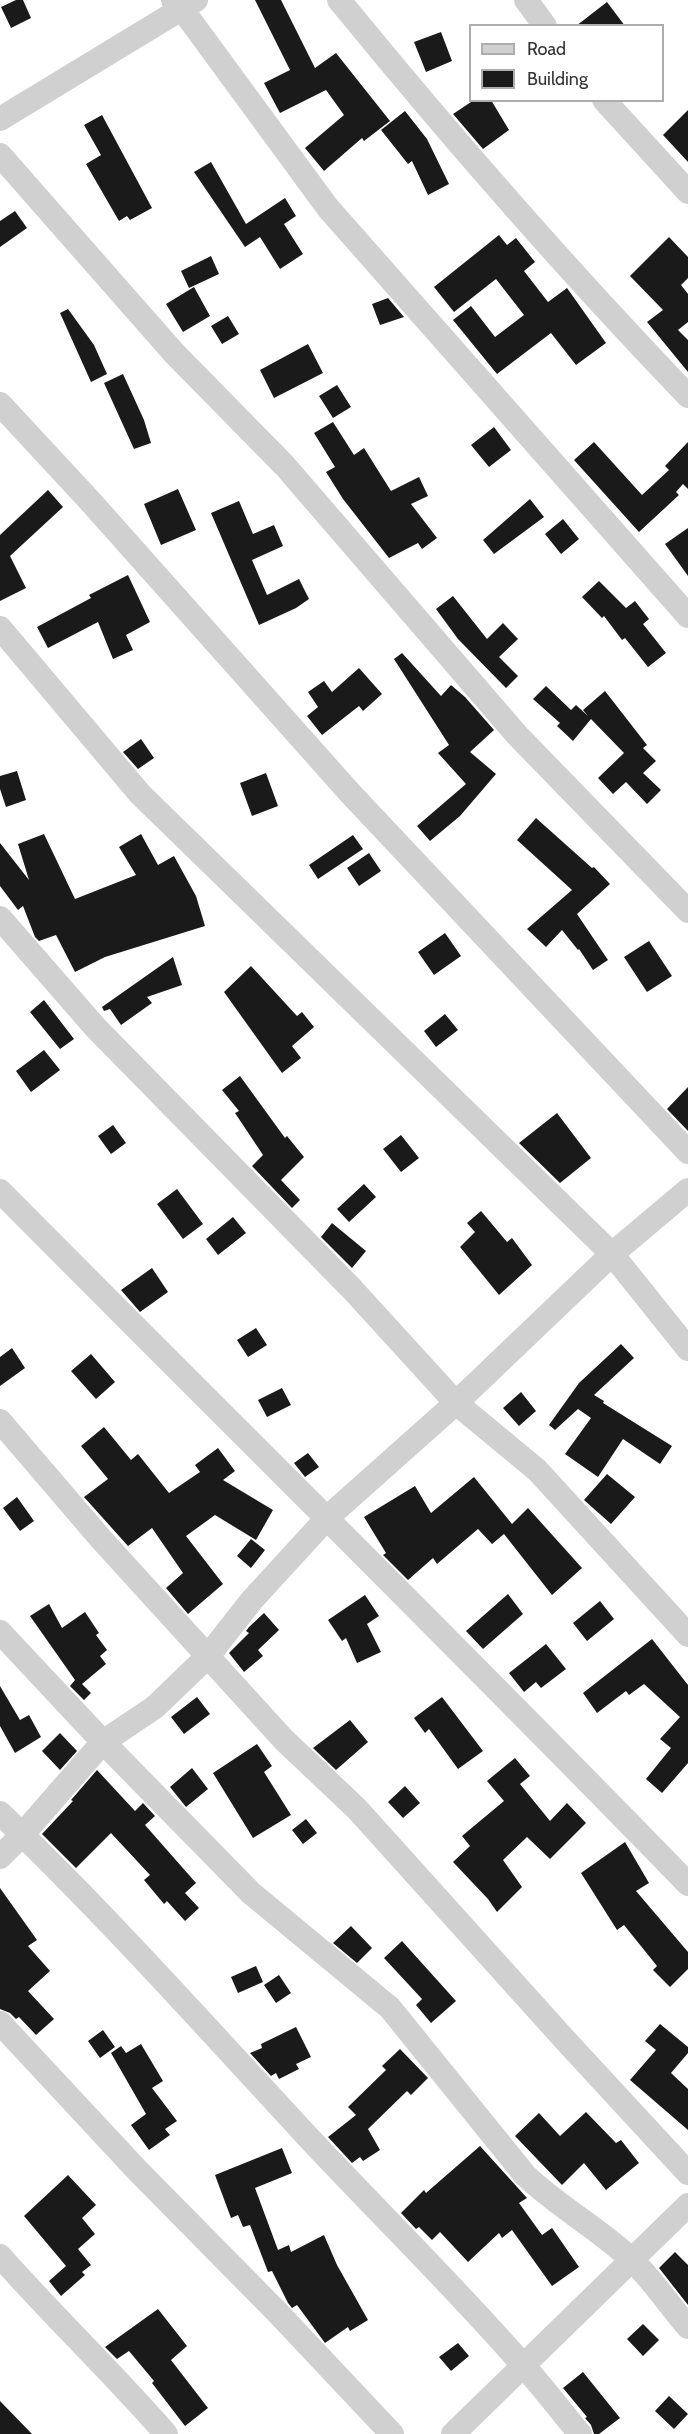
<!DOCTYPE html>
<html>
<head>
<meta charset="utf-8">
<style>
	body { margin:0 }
	#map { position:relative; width:688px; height:2434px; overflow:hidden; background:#fff; font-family:Cabin,sans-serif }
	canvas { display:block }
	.legend { position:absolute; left:469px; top:24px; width:195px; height:78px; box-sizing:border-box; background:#fff; border:2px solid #adadad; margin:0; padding:8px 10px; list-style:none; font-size:18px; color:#333 }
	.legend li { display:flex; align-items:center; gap:12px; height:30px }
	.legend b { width:30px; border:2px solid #adadad }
</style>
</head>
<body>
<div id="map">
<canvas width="688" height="2434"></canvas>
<ul class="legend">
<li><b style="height:8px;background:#d0d0d0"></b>Road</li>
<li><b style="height:16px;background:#1a1a1a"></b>Building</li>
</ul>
</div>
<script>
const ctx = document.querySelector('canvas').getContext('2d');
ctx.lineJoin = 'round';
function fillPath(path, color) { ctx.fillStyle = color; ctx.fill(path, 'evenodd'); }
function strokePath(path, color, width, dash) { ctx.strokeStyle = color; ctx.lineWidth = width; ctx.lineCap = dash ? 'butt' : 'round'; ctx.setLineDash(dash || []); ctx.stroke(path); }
fillPath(new Path2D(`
	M16,0H23L31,18L11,28L1,7Z
	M255,0H281L315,68L336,53L390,121L364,141L362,138L324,171L305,148L344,115L326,90L280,113L264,83L290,70Z
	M607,2L625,26H576Z
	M441,32L452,61L426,72L414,42Z
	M474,100H491L509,130L483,149L453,114Z
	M688,110V162L663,135Z
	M405,111L427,139L449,184L428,195L412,161L408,164L381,130Z
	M102,115L152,208L130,220L127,216L119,221L86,164L101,155L84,125Z
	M211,162L246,224L285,198L296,216L284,224L303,254L280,269L260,237L245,247L194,172Z
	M15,211L27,228L0,247V221Z
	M499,235L507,245L516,238L535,262L524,271L548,302L567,288L606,343L576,365L551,333L497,374L453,320L471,306L495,337L524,315L496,279L454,312L434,287Z
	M669,237L688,257V278L681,285L688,294V322L678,330L688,340V372L647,322L663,310L630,276Z
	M211,256L219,274L189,288L181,271Z
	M194,287L210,316L183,332L166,304Z
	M388,298L404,317L380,325L372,304Z
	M68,309L94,345L107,374L91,382L60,313Z
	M228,316L239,334L222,344L211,326Z
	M308,344L323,373L274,398L260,370Z
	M123,374L144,420L151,443L134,449L104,383Z
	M337,385L351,407L333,418L319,396Z
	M333,422L354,455L364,448L391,491L419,477L428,496L411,504L437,538L422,549L418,543L389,558L343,499L326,472L335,467L314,433Z
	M494,427L511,450L489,467L471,445Z
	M594,442L642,495L669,470L665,466L688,442V489L683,484L676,492L679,495L639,532L574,460Z
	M178,489L196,530L161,545L144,504Z
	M48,490L63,507L10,556L26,588L0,601V535Z
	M530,499L544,517L494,554L483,540Z
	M239,501L253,534L274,525L283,546L252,560L267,595L299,579L309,599L296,608L259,625L211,513Z
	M563,519L579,539L561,554L545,534Z
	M688,528V576L665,544Z
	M128,575L150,622L126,635L133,650L113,659L98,622L48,648L37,627L91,598L89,595Z
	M599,581L626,608L635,601L649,619L643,624L666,653L648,667L625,638L622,640L604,616L602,618L582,597Z
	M453,596L487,639L503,623L518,639L499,657L518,676L506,688L458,639L436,609Z
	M402,653L441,696L451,685L465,697L494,730L470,752L496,774L460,816L430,841L417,826L466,784L438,753L449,745L394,659Z
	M359,668L382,694L363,711L359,706L322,735L307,716L318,707L308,692L324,681L332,692Z
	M546,686L571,710L576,705L588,716L583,710L605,691L647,745L643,748L656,761L643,773L661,790L647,804L626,782L613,794L598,778L624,753L591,719L573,741L557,726L560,723L533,699Z
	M141,739L154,758L138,769L123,752Z
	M17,771L26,800L6,807L0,789V776Z
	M266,773L278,806L252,816L240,783Z
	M536,818L592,868L594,867L610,884L577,914L608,960L593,970L579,949L578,950L562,930L546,947L527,929L572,890L517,840Z
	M44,834L75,899L136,875L119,847L141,834L158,865L174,856L196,896L205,926L105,957L75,972L56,935L39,941L35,937L23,906L18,910L0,886V843L29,880L18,844Z
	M353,835L363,849L318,879L309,865Z
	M369,853L381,871L359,886L347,868Z
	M445,933L461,956L434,975L418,952Z
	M649,941L672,976L647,992L624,957Z
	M173,957L182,985L147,997L152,1003L121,1025L110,1009L104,1011L102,1007Z
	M251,966L297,1016L302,1012L314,1027L292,1046L301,1058L282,1073L224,992Z
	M44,1000L74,1039L60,1049L30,1012Z
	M445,1014L458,1030L436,1047L424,1031Z
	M44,1050L60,1070L31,1092L16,1071Z
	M240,1076L285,1138L287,1136L304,1157L281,1180L300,1200L292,1208L252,1166L263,1155L235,1113L239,1111L222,1090Z
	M688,1087V1131L667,1109Z
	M557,1113L591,1158L560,1183L519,1143Z
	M113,1125L126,1143L111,1154L98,1136Z
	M401,1135L419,1158L401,1172L383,1149Z
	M364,1184L376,1197L349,1222L337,1209Z
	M177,1189L203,1224L183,1239L157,1204Z
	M481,1211L507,1242L512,1238L532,1265L499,1295L460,1247L475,1232L467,1223Z
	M233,1217L246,1233L218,1255L206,1239Z
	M332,1223L366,1251L352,1268L321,1237Z
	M152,1268L168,1292L140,1312L121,1290Z
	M256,1328L267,1345L248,1357L237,1340Z
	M621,1344L634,1358L594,1395L604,1401L603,1403L672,1446L660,1464L623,1439L598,1477L565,1454L591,1418L578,1409L555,1430L549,1425L579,1383Z
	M12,1348L25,1368L0,1386V1357Z
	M91,1354L115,1382L96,1399L71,1371Z
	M282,1388L291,1405L267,1417L258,1400Z
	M521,1392L536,1411L519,1426L503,1408Z
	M104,1427L131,1460L138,1454L169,1493L200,1472L195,1465L218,1448L235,1471L223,1480L273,1510L256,1540L215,1515L186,1536L223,1584L188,1614L166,1588L183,1573L152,1528L128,1546L84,1497L108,1479L81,1446Z
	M308,1453L319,1467L305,1477L294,1463Z
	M607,1474L635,1497L611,1524L584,1500Z
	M474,1477L512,1524L528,1508L582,1568L552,1595L504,1534L492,1544L478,1529L437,1564L433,1558L408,1580L383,1555L386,1553L364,1517L415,1486L431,1513Z
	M17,1497L34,1521L20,1531L3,1508Z
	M251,1539L265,1550L251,1568L237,1556Z
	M508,1594L523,1614L483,1649L466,1631Z
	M365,1595L379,1616L367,1624L381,1652L357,1663L346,1638L342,1641L328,1620Z
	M600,1601L614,1619L587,1641L573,1623Z
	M49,1604L62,1628L85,1612L99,1633L96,1635L107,1650L100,1656L106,1664L82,1684L91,1693L84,1700L70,1686L75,1680L30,1616Z
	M264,1613L279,1630L258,1650L263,1656L244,1672L229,1653L249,1633L246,1631L249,1627Z
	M652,1639L688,1685V1763L662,1793L646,1779L671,1748L660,1739L680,1717L644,1684L629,1695L626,1691L597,1713L583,1693Z
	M546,1644L566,1669L541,1688L536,1682L524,1692L509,1673Z
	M0,1686L20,1720L29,1715L41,1737L15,1753L0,1726Z
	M197,1697L210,1714L184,1734L171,1717Z
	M442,1697L483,1751L458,1769L429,1729L425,1733L414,1718Z
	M350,1720L368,1742L336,1770L313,1748Z
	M60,1733L77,1751L60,1770L42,1751Z
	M257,1744L272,1766L264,1772L291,1815L253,1838L213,1773Z
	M515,1758L530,1776L520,1784L550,1821L567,1803L586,1823L550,1859L527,1837L503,1860L522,1887L497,1912L488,1899L453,1862L470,1846L462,1836L504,1801L487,1781Z
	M192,1768L208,1789L186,1807L170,1787Z
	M97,1770L135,1811L143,1803L155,1816L145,1825L196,1883L185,1893L199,1908L185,1921L167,1901L164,1904L144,1880L150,1875L111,1833L76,1868L42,1834L73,1801L71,1800Z
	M405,1786L420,1803L403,1818L388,1802Z
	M306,1819L317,1833L303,1844L292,1830Z
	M625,1842L649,1883L636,1891L688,1952V1969L670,1987L653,1970L657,1966L624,1925L617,1930L581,1873Z
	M0,1888L37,1940L28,1946L50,1971L28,1991L54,2019L36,2035L19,2017L16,2019L10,2013L0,2009Z
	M351,1926L372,1948L357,1963L333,1943Z
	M402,1941L456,2001L431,2023L416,2005L422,1999L384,1958Z
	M256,1966L263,1982L238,1993L231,1977Z
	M279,1975L291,1993L276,2003L264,1985Z
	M660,2024L688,2047V2053L671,2073L688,2089V2130L630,2080L656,2050L645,2041Z
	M296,2027L311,2057L296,2064L299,2069L279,2079L276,2073L271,2076L250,2053L262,2048L261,2044Z
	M103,2030L115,2047L100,2058L88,2041Z
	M141,2044L163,2081L152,2088L177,2121L165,2129L170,2135L149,2150L131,2125L146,2114L111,2053L121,2046L126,2053Z
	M400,2049L428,2078L411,2095L407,2091L368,2129L380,2150L363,2161L360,2157L352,2163L328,2137L356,2115L348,2107L386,2070L382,2066Z
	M586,2112L616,2143L621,2140L639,2163L606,2190L584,2163L562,2185L515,2136L539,2113L560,2136Z
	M480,2146L527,2198L519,2203L542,2235L552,2228L579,2267L552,2286L512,2230L502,2238L499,2233L468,2262L440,2232L432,2240L419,2227L416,2229L401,2213L424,2190L426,2193Z
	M282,2148L292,2173L255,2188L278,2250L289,2245L291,2252L324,2235L337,2265L368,2320L350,2331L348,2327L325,2343L297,2305L292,2308L288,2303L272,2271L268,2272L250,2225L243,2227L238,2215L231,2218L215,2175Z
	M68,2175L96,2205L82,2218L95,2234L78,2249L91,2265L82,2272L85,2275L61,2296L49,2281L66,2266L24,2216Z
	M675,2252L688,2265V2305L659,2268Z
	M158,2309L187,2346L171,2360L208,2408L185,2426L152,2383L154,2381L129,2351L117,2359L105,2347Z
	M643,2324L659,2340L643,2356L627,2339Z
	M458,2343L469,2356L451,2371L439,2357Z
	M583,2372L620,2418L599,2434H594L591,2425L585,2418L587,2417L563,2388Z
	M669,2396L688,2414L674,2429L655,2411Z
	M0,2401L32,2434H0Z`), '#1a1a1a');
strokePath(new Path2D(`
	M173,0L182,9L328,208L688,616
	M339,0C450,136 566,269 688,396
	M526,0L545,26
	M604,100L688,192
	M0,119L196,0
	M0,155L174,353L285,466L517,735L688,911
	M0,404L90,501L350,793L688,1152
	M0,628L140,794L612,1254L688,1349
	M0,918L95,1027L352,1289L456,1403L537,1470L688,1635
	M0,1191C229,1422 461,1650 688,1884
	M0,1421L101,1539L284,1740L357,1809L566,2041L688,2173
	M0,1632L103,1742L251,1893L390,2008L525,2175C557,2206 598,2228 631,2259C652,2279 669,2305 688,2327
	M0,1813C107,1916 206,2027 307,2136C378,2212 453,2285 522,2364C542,2386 561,2411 580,2434
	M0,1857L22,1835L103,1742L155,1707L208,1656L252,1600L328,1517L456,1403L612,1254L688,1190
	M0,2023L137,2170L278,2313L392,2434
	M0,2256C54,2317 113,2373 166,2434
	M453,2434L688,2205`), '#d0d0d0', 24);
</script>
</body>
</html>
